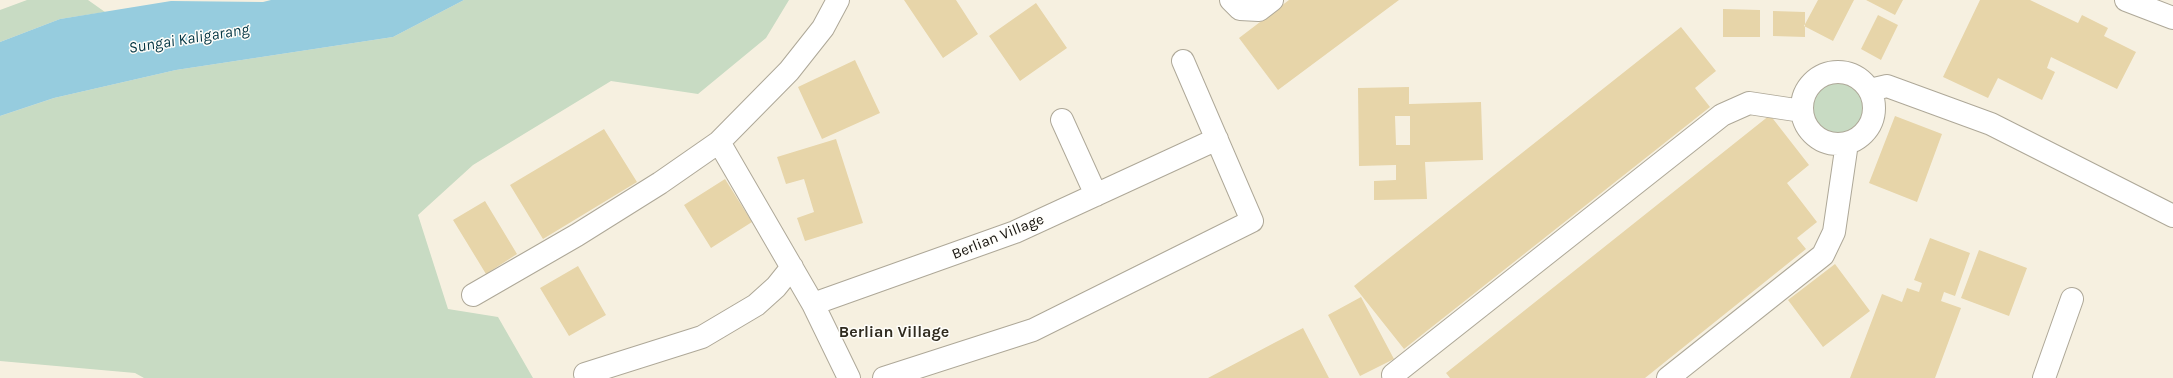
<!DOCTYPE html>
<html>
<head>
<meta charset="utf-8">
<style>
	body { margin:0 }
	canvas { display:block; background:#f6f0e0 }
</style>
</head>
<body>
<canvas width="2173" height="378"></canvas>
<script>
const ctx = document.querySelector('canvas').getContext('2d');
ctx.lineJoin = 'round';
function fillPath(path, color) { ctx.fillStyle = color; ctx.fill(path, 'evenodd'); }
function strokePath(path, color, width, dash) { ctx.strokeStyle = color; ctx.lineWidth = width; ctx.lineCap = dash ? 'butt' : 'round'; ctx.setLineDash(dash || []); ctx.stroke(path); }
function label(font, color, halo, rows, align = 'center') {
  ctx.font = font + ' Karla,sans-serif'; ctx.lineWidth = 3; ctx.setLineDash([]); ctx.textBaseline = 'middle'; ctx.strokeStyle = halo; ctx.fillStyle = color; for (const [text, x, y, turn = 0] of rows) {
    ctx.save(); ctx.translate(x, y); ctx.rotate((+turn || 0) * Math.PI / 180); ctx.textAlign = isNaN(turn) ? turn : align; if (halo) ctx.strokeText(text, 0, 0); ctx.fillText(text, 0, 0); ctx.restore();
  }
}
fillPath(new Path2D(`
	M27,0H88L105,12L60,19L0,42V10Z
	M464,0H789L766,38L698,94L611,81L473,165L418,215L448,309L498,317L533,378H144L135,373L0,361V116L54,98L176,70L393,37Z
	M1810 106a27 27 0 1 1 54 0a27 27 0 1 1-54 0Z`), '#c8dbc3');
fillPath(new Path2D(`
	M271,0H464L393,37L176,70L54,98L0,116V42L60,19L171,1L263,2Z`), '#96ccde');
fillPath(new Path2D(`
	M904,0H956L978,34L943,58Z
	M1289,0H1399L1278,90L1239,38Z
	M1818,0H1854L1833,41L1804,26Z
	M1866,0H1903L1895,15Z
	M1980,0H2030L2078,23L2082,15L2108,28L2104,36L2136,52L2117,89L2051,57L2047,68L2055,72L2042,100L1998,78L1988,98L1943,77Z
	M1036,3L1067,48L1020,81L989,36Z
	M1723,9L1760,10V37H1723Z
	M1773,11L1805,12V37L1773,36Z
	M1878,15L1898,25L1881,60L1861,49Z
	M1681,27L1716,71L1695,88L1710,107L1404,349L1354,286Z
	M855,60L880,113L822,139L798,87Z
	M1409,87V104L1481,102L1483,160L1425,162L1427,199L1374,200V181L1396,180V165L1359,166L1358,88ZM1395,116H1410V145H1396Z
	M1770,115L1809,165L1787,183L1817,222L1797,238L1806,249L1645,378H1450L1446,373Z
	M1895,116L1942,134L1917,202L1869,183Z
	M604,129L637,182L543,239L510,185Z
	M836,139L863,223L805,241L797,218L814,212L804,179L786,184L777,157Z
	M725,179L752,222L711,248L684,205Z
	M485,201L517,254L486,274L453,220Z
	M1930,238L1970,253L1955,296L1944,292L1941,301L1961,308L1935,378H1850L1882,294L1902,302L1907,288L1919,292L1922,283L1914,280Z
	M1979,250L2027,268L2009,316L1961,298Z
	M1835,264L1870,311L1823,347L1788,300Z
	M578,266L606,315L569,336L540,288Z
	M1361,297L1394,359L1360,376L1328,315Z
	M1303,328L1329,378H1208L1274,343Z`), '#e7d5a9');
const minor = new Path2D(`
	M1231,0L1240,9L1259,10L1272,0
	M2126,0L2173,18
	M1802 108a36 36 0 1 1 72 0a36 36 0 1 1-72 0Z
	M1870,90L1887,86L1991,124L2173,216
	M1062,120L1096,195
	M719,142L813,304L1015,232L1217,139
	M473,295L577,235L660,183L719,142L789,71L823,28L838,0
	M813,304L849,378
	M585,374L702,337L756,305L776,287L792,267
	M884,378L1033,330L1252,221L1183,61
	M1396,378L1393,375L1722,115L1749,103L1802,111
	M1668,378L1823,255L1834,232L1847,143
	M2044,378L2072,299`);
strokePath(minor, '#aea898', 24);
strokePath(minor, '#fff', 22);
label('15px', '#14110c', '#fffefa', [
	["Berlian Village",998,237,-22]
]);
label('italic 16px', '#033543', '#fffefa', [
	["Sungai Kaligarang",189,39,-9]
]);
label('bold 16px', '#302b1f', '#fffefa', [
	["Berlian Village",894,332]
]);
</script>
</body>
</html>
